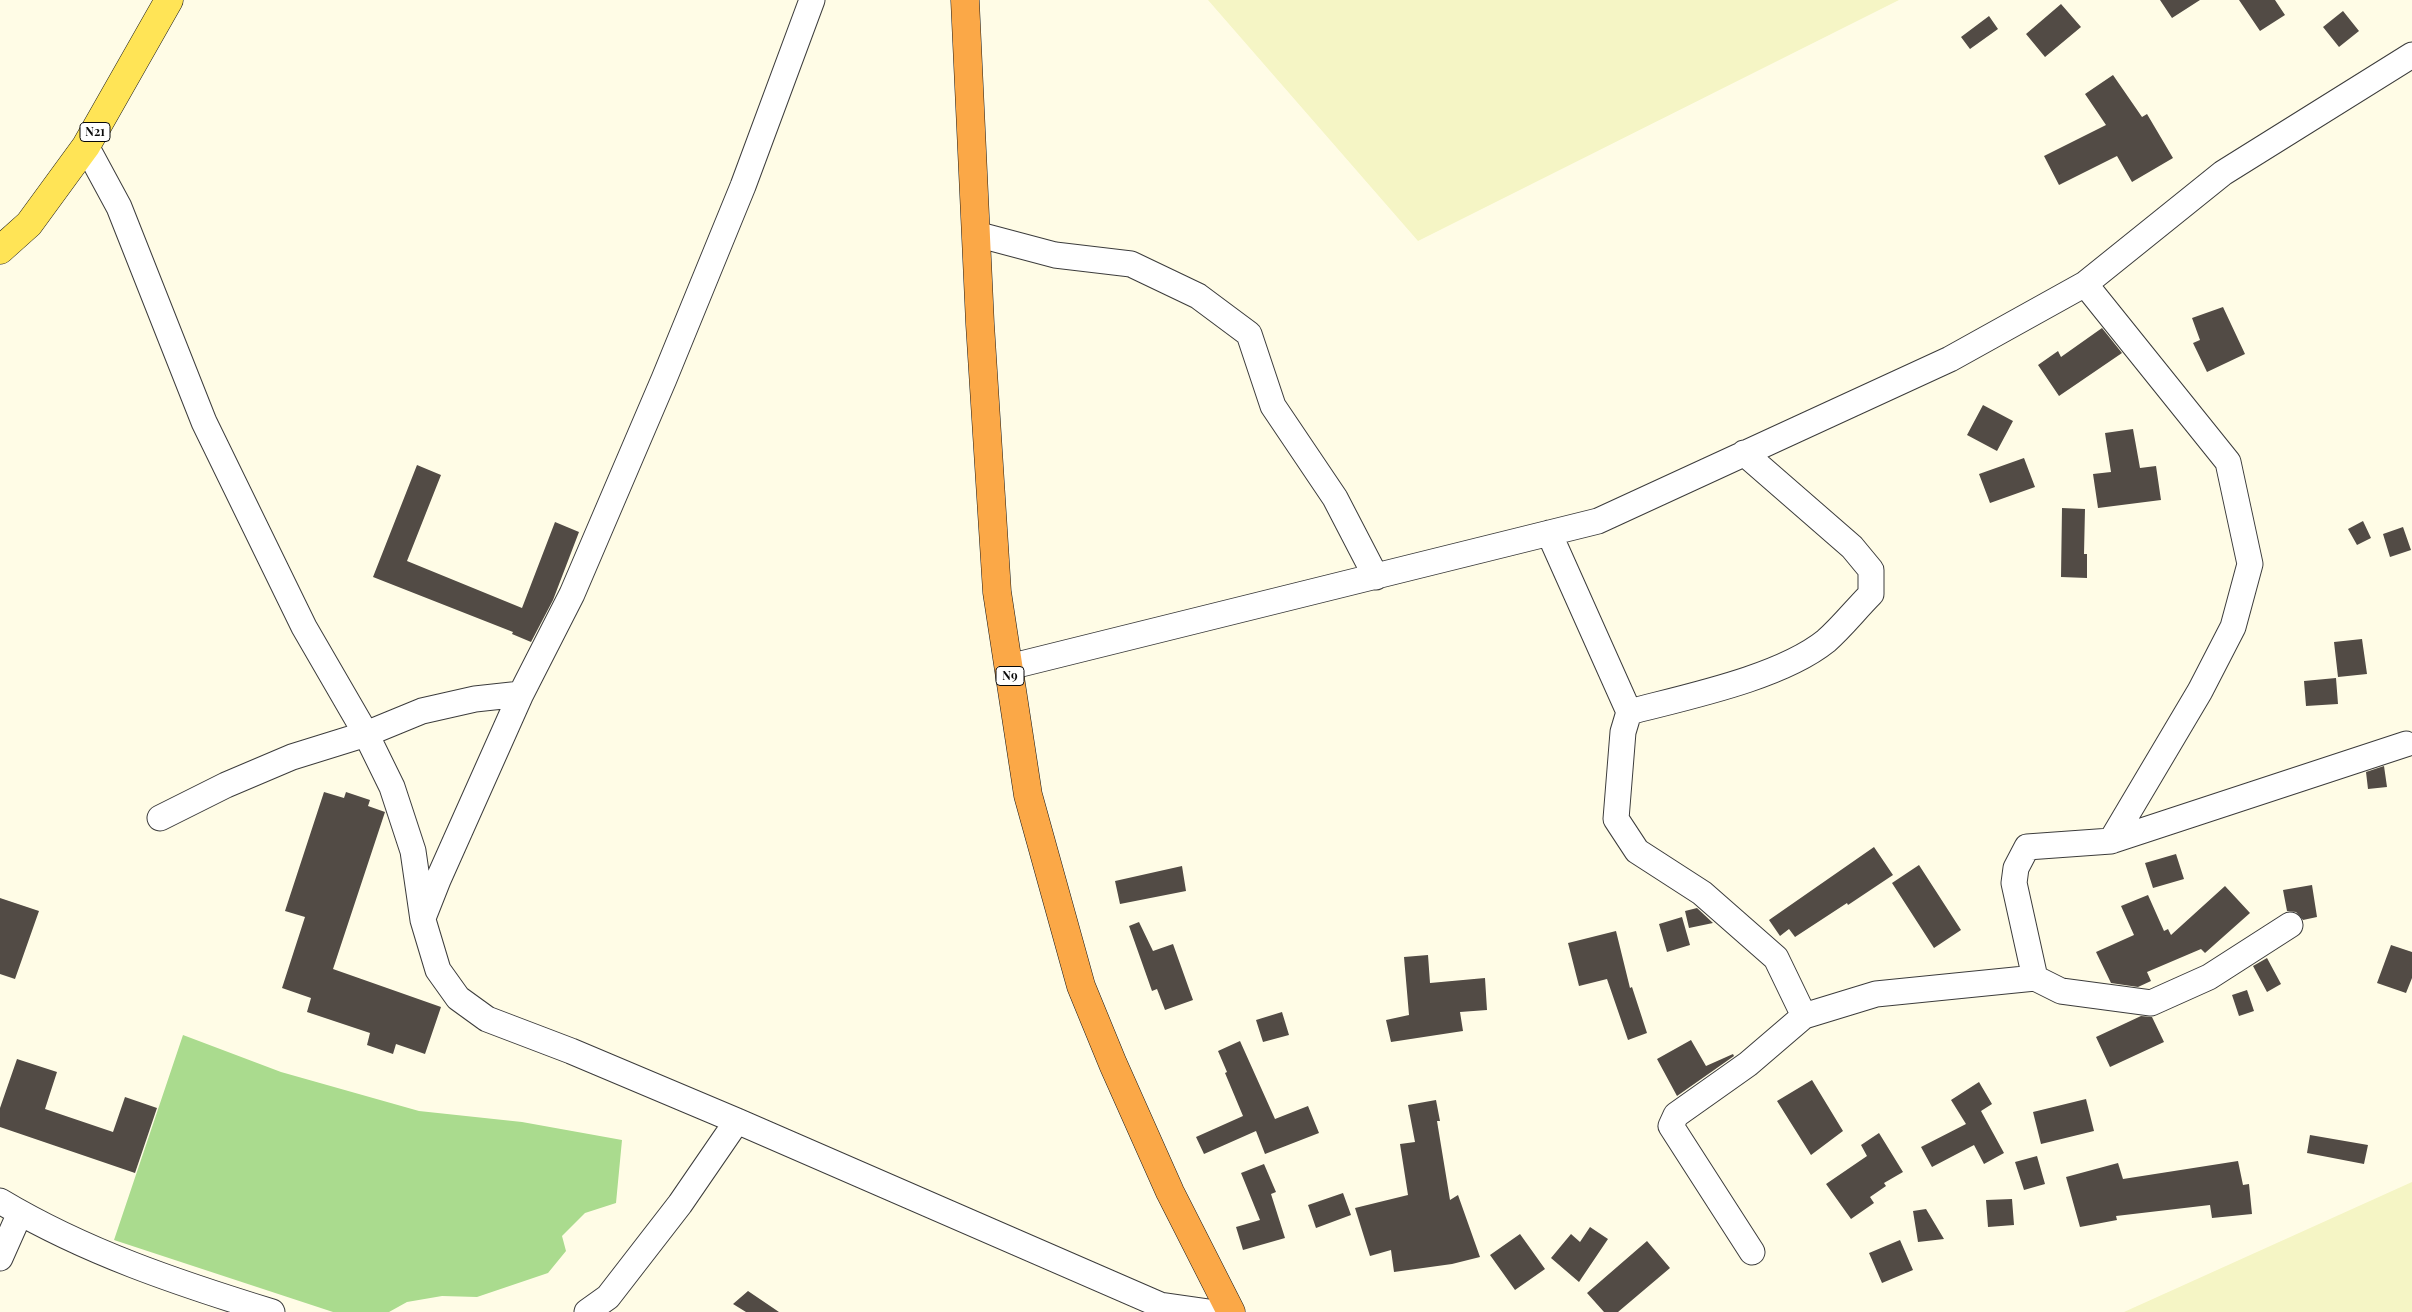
<!DOCTYPE html>
<html>
<head>
<meta charset="utf-8">
<style>
	body { margin:0 }
	canvas { display:block; background:#fffce6 }
</style>
</head>
<body>
<canvas width="2412" height="1312"></canvas>
<script>
const ctx = document.querySelector('canvas').getContext('2d');
ctx.lineJoin = 'round';
function fillPath(path, color) { ctx.fillStyle = color; ctx.fill(path, 'evenodd'); }
function strokePath(path, color, width, dash) { ctx.strokeStyle = color; ctx.lineWidth = width; ctx.lineCap = dash ? 'butt' : 'round'; ctx.setLineDash(dash || []); ctx.stroke(path); }
function label(font, color, halo, rows, align = 'center') {
  ctx.font = font + ' "Playfair Display",serif'; ctx.lineWidth = 5; ctx.setLineDash([]); ctx.textBaseline = 'middle'; ctx.strokeStyle = halo; ctx.fillStyle = color; for (const [text, x, y, turn = 0] of rows) {
    ctx.save(); ctx.translate(x, y); ctx.rotate((+turn || 0) * Math.PI / 180); ctx.textAlign = isNaN(turn) ? turn : align; if (halo) ctx.strokeText(text, 0, 0); ctx.fillText(text, 0, 0); ctx.restore();
  }
}
fillPath(new Path2D(`
	M1208,0H1899L1418,241Z
	M2412,1182V1312H2124Z`), '#f5f5c5');
fillPath(new Path2D(`
	M183,1035L281,1072L419,1111L522,1122L622,1140L616,1203L585,1213L562,1236L566,1251L548,1273L477,1297L442,1296L407,1302L389,1312H333L114,1240Z`), '#aadb8e');
fillPath(new Path2D(`
	M2160,0H2200L2172,18Z
	M2239,0H2275L2285,15L2260,31Z
	M2061,4L2081,27L2045,57L2026,34Z
	M2343,11L2359,31L2339,47L2323,27Z
	M1989,16L1998,29L1970,49L1961,37Z
	M2113,75L2142,117L2147,114L2173,158L2132,182L2117,156L2059,185L2044,156L2106,125L2085,94Z
	M2223,307L2245,354L2207,372L2193,343L2200,340L2192,318Z
	M2102,328L2122,353L2059,396L2038,365L2058,351L2061,357Z
	M1983,405L2013,421L1997,451L1967,435Z
	M2133,429L2140,468L2156,466L2161,500L2098,508L2093,474L2111,472L2105,433Z
	M2024,458L2035,487L1990,503L1979,474Z
	M417,465L441,475L407,561L522,608L555,522L579,532L553,600L531,642L512,634L513,632L373,577Z
	M2062,508L2085,509L2084,554H2087V578L2061,577Z
	M2363,521L2371,538L2357,545L2348,529Z
	M2403,527L2411,550L2390,557L2383,534Z
	M2362,639L2367,674L2338,677L2334,642Z
	M2336,678L2338,704L2306,706L2304,681Z
	M2384,766L2387,787L2368,789L2366,772Z
	M324,792L344,798L346,792L370,800L368,806L385,812L333,969L441,1007L425,1054L396,1044L393,1054L367,1045L370,1033L307,1012L311,998L282,988L305,917L285,911Z
	M1874,847L1893,875L1848,905L1847,903L1795,937L1789,929L1780,936L1769,920Z
	M2176,854L2184,879L2153,888L2145,863Z
	M1919,865L1961,930L1934,948L1892,883Z
	M1182,866L1186,891L1120,904L1115,881Z
	M2312,885L2317,917L2303,920L2296,912L2287,911L2283,890Z
	M2225,886L2250,913L2205,953L2201,949L2147,972L2151,981L2138,987L2111,983L2096,952L2134,935L2121,906L2148,895L2164,931L2168,929L2171,935Z
	M0,898L39,911L15,979L0,974Z
	M1697,908L1713,923L1689,928L1685,911Z
	M1682,917L1690,945L1667,952L1659,924Z
	M1139,922L1153,951L1173,944L1193,1000L1165,1010L1157,989L1152,991L1129,926Z
	M1616,931L1630,988L1632,987L1647,1033L1628,1040L1607,979L1579,986L1568,943Z
	M2391,945L2412,952V978L2406,993L2377,983Z
	M1428,955L1430,983L1485,978L1487,1010L1460,1012L1463,1031L1391,1042L1386,1020L1409,1015L1404,957Z
	M2267,958L2281,984L2267,992L2253,966Z
	M2247,990L2254,1011L2239,1016L2232,995Z
	M1282,1012L1289,1035L1263,1042L1256,1020Z
	M2141,1016L2152,1017L2164,1042L2110,1067L2096,1037Z
	M1691,1040L1706,1066L1733,1054L1734,1056L1677,1096L1657,1059Z
	M1240,1041L1275,1119L1308,1106L1319,1133L1265,1154L1256,1131L1204,1154L1196,1137L1243,1116L1225,1073L1227,1072L1218,1051Z
	M17,1059L57,1072L45,1109L113,1132L125,1097L157,1108L135,1173L0,1127V1108Z
	M1812,1080L1843,1131L1811,1155L1777,1101Z
	M1979,1082L1992,1104L1981,1111L2004,1153L1984,1164L1974,1145L1932,1167L1921,1147L1966,1124L1951,1100Z
	M2086,1099L2094,1131L2041,1144L2033,1112Z
	M1436,1100L1440,1121H1437L1450,1200L1458,1195L1480,1257L1452,1264L1394,1272L1391,1250L1370,1256L1355,1208L1408,1195L1400,1144L1415,1142L1408,1105Z
	M1879,1133L1903,1172L1884,1183L1886,1186L1870,1197L1874,1203L1851,1219L1826,1184L1867,1156L1861,1145Z
	M2310,1135L2368,1145L2364,1164L2307,1153Z
	M2037,1156L2045,1184L2024,1190L2015,1162Z
	M2238,1161L2243,1185L2249,1184L2252,1214L2212,1218L2210,1205L2116,1216L2117,1220L2080,1227L2066,1177L2118,1163L2123,1179Z
	M1264,1164L1276,1192L1271,1194L1285,1238L1243,1250L1236,1227L1260,1220L1241,1173Z
	M1343,1193L1351,1215L1316,1228L1308,1205Z
	M2012,1199L2014,1225L1988,1227L1986,1200Z
	M1926,1209L1944,1239L1918,1242L1913,1211Z
	M1590,1227L1608,1239L1579,1282L1551,1258L1571,1234L1580,1242Z
	M1520,1234L1545,1269L1515,1290L1490,1255Z
	M1900,1240L1913,1270L1882,1283L1869,1253Z
	M1647,1241L1670,1268L1618,1312H1604L1587,1293Z
	M748,1291L779,1312H746L733,1304Z`), '#524b45');
const minor = new Path2D(`
	M86,146L119,207L204,422L304,627L366,734L392,787L413,851L423,920L438,970L458,998L487,1019L571,1051L737,1121L1160,1305L1209,1312
	M976,234L1055,255L1131,264L1198,296L1249,334L1273,406L1335,498L1376,577
	M2085,284L2228,462L2250,564L2233,627L2200,691L2111,841
	M1549,533L1629,712L1623,732L1616,819L1637,851L1702,893L1776,958L1804,1016
	M1009,667L1598,521L1950,359L2085,284L2223,173L2412,55
	M1629,712C1686,697 1780,678 1826,641C1842,627 1856,609 1871,594V570L1852,547L1744,453
	M160,818L226,785L292,757L366,734L422,711L475,699L521,694
	M423,918L438,880L521,694L572,594L664,379L743,186L812,0
	M2035,978L2014,883L2016,868L2027,847L2111,841L2406,744
	M0,1201C85,1252 178,1283 272,1312
	M1752,1252L1671,1126L1676,1115L1748,1064L1804,1016L1876,994L2035,978L2061,991L2151,1003L2209,977L2290,925
	M0,1258L20,1213
	M587,1312L608,1297L680,1204L737,1121`);
const major = new Path2D(`
	M0,250L29,224L86,146L169,0`);
const highway = new Path2D(`
	M965,0L980,324L997,592L1028,795L1081,986L1113,1064L1170,1192L1231,1312`);
strokePath(minor, '#3c3c3c', 27);
strokePath(major, '#1a1a1a', 29);
strokePath(highway, '#1a1a1a', 29);
strokePath(minor, '#fff', 25);
strokePath(major, '#ffe456', 28);
strokePath(highway, '#fba847', 28);
for (const [x, y, w] of [
	[95,132,30],
	[1010,676,28]
]) { const box = new Path2D(); box.roundRect(x - w / 2, y - 9.5, w, 19, 4); ctx.fillStyle = '#fff'; ctx.fill(box); strokePath(box, '#090909', 1); }
label('bold 12px', '#090909', null, [
	["N21",95,132],
	["N9",1010,676]
]);
</script>
</body>
</html>
